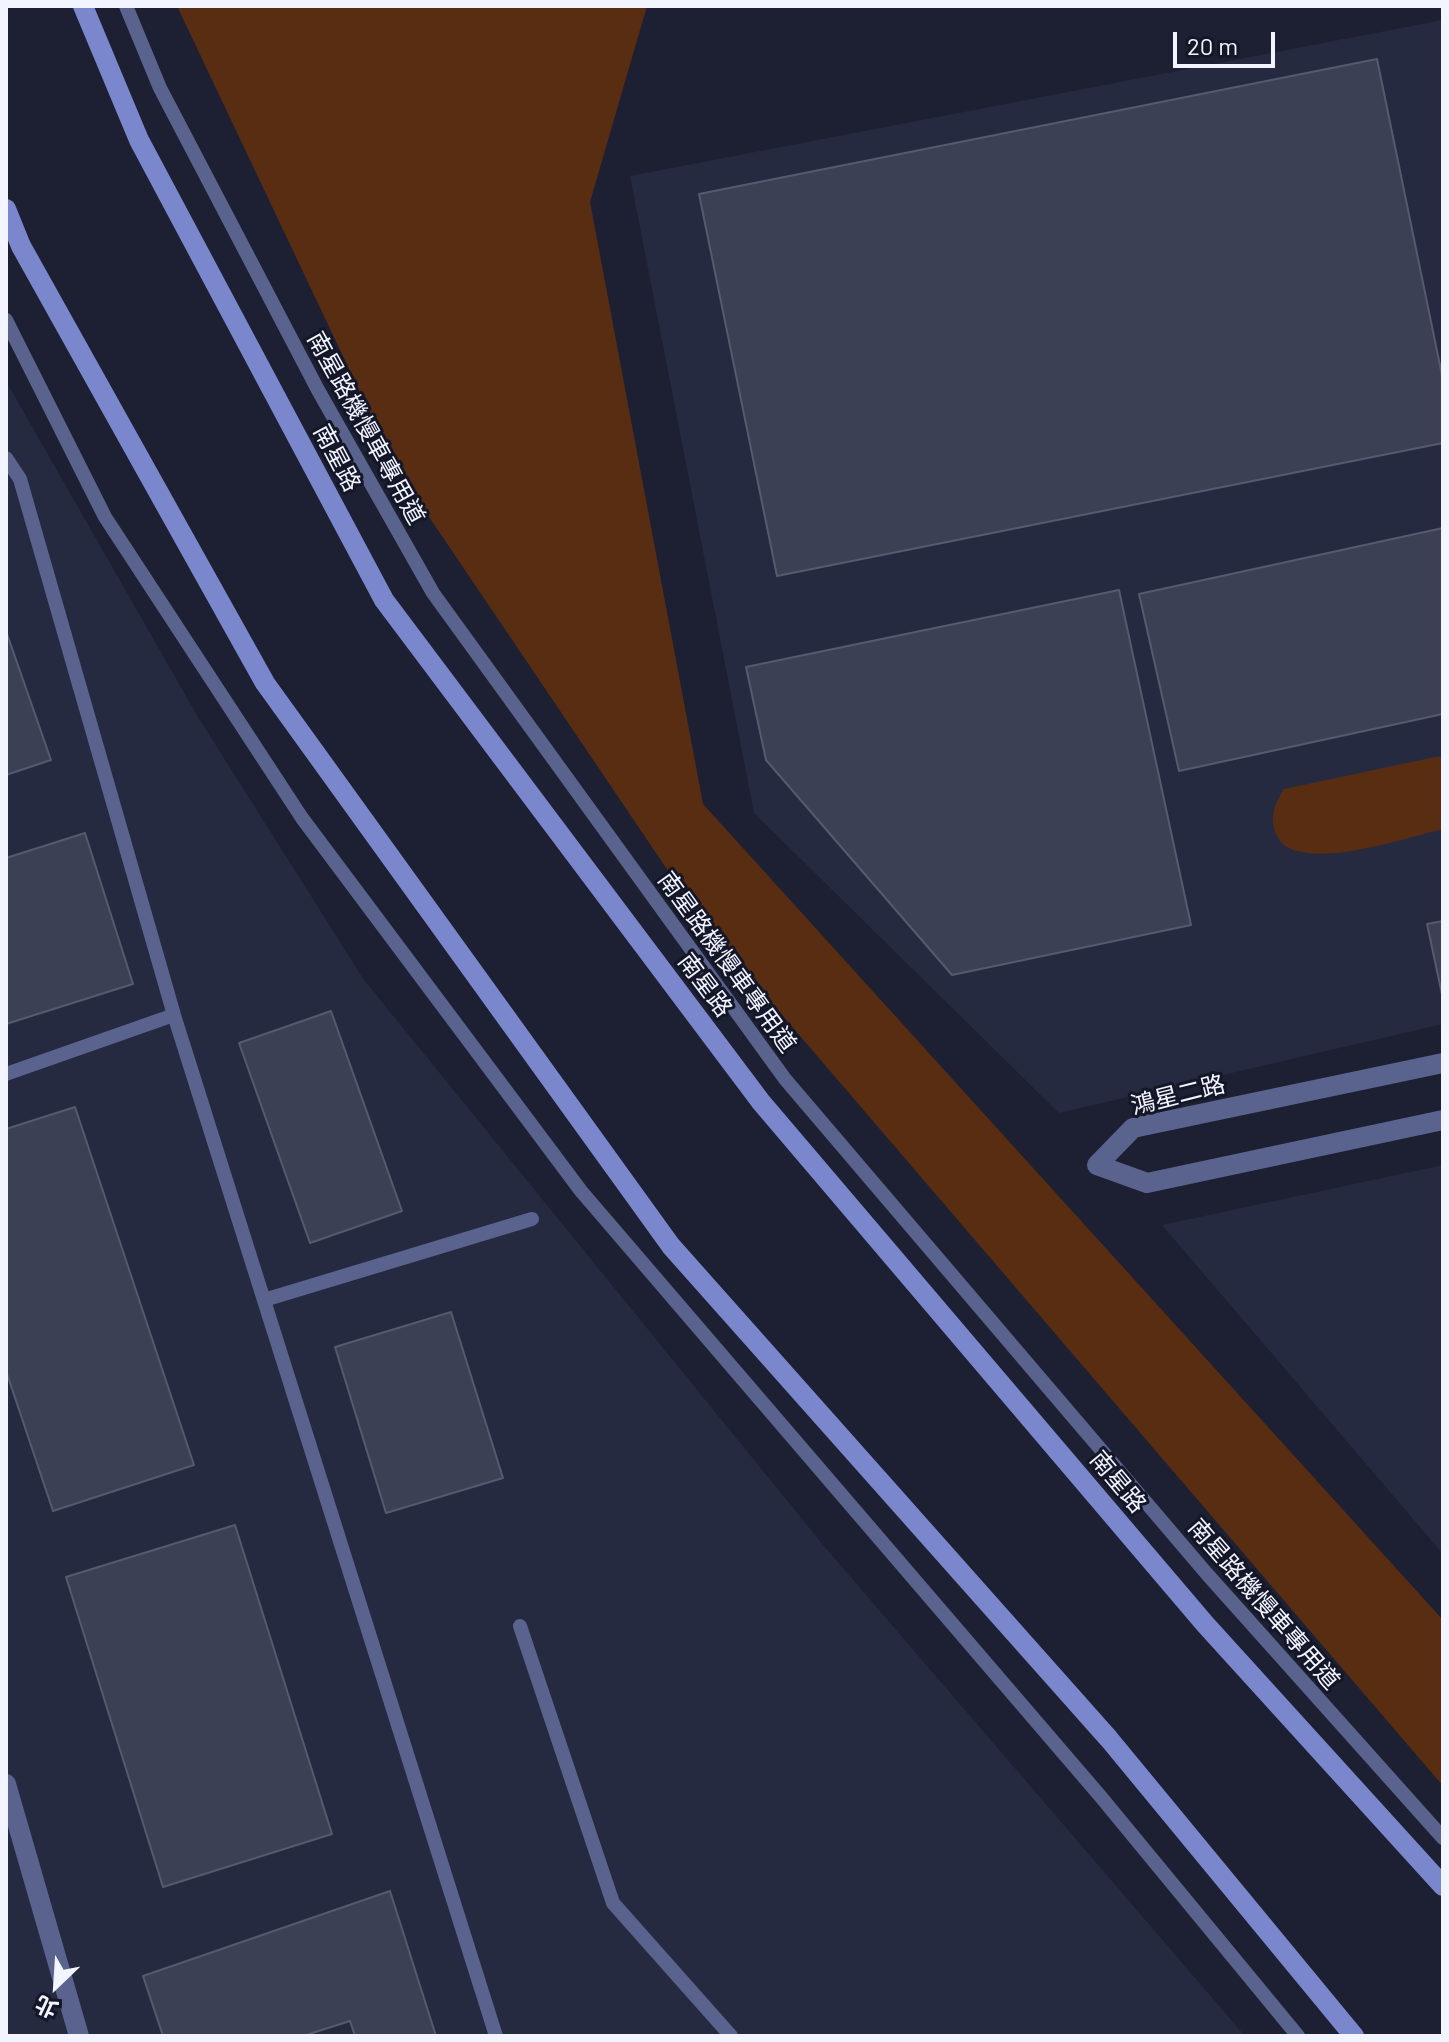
<!DOCTYPE html>
<html>
<head>
<meta charset="utf-8">
<style>
	body { margin:0 }
	#map { position:relative; width:1449px; height:2042px; overflow:hidden; background:#1d2032; font-family:Barlow,"Noto Sans TC",sans-serif }
	canvas { display:block }
	.frame { position:absolute; inset:0; border:8px solid #f2f4ff; pointer-events:none }
	.north { position:absolute; left:16px; top:1946px; width:80px; height:80px; -webkit-text-stroke:6px #141728; paint-order:stroke; rotate:205deg; font-size:22px; font-weight:700; line-height:32px; text-align:center; color:#f2f4ff }
	.north::after { content:''; display:block; margin:auto; width:28px; height:36px; background:#f2f4ff; clip-path:polygon(50% 0,100% 100%,50% 72%,0 100%) }
	.scale { position:absolute; left:1173px; top:32px; width:102px; height:36px; box-sizing:border-box; border:4px solid #f2f4ff; border-top:0; padding-left:10px; font-size:24px; line-height:28px; white-space:nowrap; color:#f2f4ff; -webkit-text-stroke:6px #141728; paint-order:stroke }
</style>
</head>
<body>
<div id="map">
<canvas width="1449" height="2042"></canvas>
<div class="frame"></div>
<div class="north">北</div>
<div class="scale">20 m</div>
</div>
<script>
const ctx = document.querySelector('canvas').getContext('2d');
ctx.lineJoin = 'round';
function fillPath(path, color) { ctx.fillStyle = color; ctx.fill(path, 'evenodd'); }
function strokePath(path, color, width, dash) { ctx.strokeStyle = color; ctx.lineWidth = width; ctx.lineCap = dash ? 'butt' : 'round'; ctx.setLineDash(dash || []); ctx.stroke(path); }
function label(font, color, halo, rows, align = 'center') {
  ctx.font = font + ' Barlow,"Noto Sans TC",sans-serif'; ctx.lineWidth = 6; ctx.setLineDash([]); ctx.textBaseline = 'middle'; ctx.strokeStyle = halo; ctx.fillStyle = color; for (const [text, x, y, turn = 0] of rows) {
    ctx.save(); ctx.translate(x, y); ctx.rotate((+turn || 0) * Math.PI / 180); ctx.textAlign = isNaN(turn) ? turn : align; if (halo) ctx.strokeText(text, 0, 0); ctx.fillText(text, 0, 0); ctx.restore();
  }
}
fillPath(new Path2D(`
	M1443,20V1024L1059,1113L754,813L630,176Z
	M6,381L198,717L364,980L824,1546L1245,2036H6Z
	M1443,1165V1554L1162,1225Z`), '#252a41');
fillPath(new Path2D(`
	M177,6H647L590,202L703,804L1443,1620V1786L704,924L396,468Z
	M1435,757H1443V829C1408,837 1296,876 1277,836C1269,818 1274,805 1284,789Z`), '#592d12');
const building = new Path2D(`
	M1377,59L1443,380V443L777,576L699,194Z
	M1443,528V714L1179,771L1139,594Z
	M1119,590L1191,925L952,975L766,760L746,667Z
	M6,631L51,760L6,775Z
	M85,833L133,984L6,1024V858Z
	M1443,921V999L1427,924Z
	M331,1011L402,1211L310,1243L239,1043Z
	M75,1107L194,1465L53,1511L6,1371V1129Z
	M451,1312L503,1478L386,1513L335,1347Z
	M235,1525L332,1834L163,1887L66,1577Z
	M390,1891L436,2036H355L350,2021L303,2036H163L143,1976Z`);
fillPath(building, '#3c4054');
strokePath(building, '#555a6f', 2);
strokePath(new Path2D(`
	M126,6L160,88L318,390L433,593L785,1079L1207,1574L1443,1838
	M6,320L105,517L302,818L581,1191L1101,1797L1298,2036
	M6,458L20,479L174,1015L496,2036
	M6,1074L174,1015
	M264,1300L532,1219
	M520,1626L613,1903L731,2036`), '#5a638e', 14);
strokePath(new Path2D(`
	M1443,1063L1133,1128L1097,1165L1147,1183L1443,1120
	M6,1784L79,2036`), '#5a638e', 20);
strokePath(new Path2D(`
	M83,6L139,140L384,600L761,1102L1205,1624L1443,1886
	M6,209L21,246L265,683L671,1246L1109,1739L1354,2036`), '#7b87cc', 20);
label('24px', '#f2f4ff', '#141728', [
	["南星路機慢車專用道",366,428,61],
	["南星路",337,458,62],
	["南星路機慢車專用道",727,962,54],
	["南星路",705,985,53],
	["鴻星二路",1178,1095,-14],
	["南星路",1118,1482,50],
	["南星路機慢車專用道",1264,1604,49]
]);
</script>
</body>
</html>
